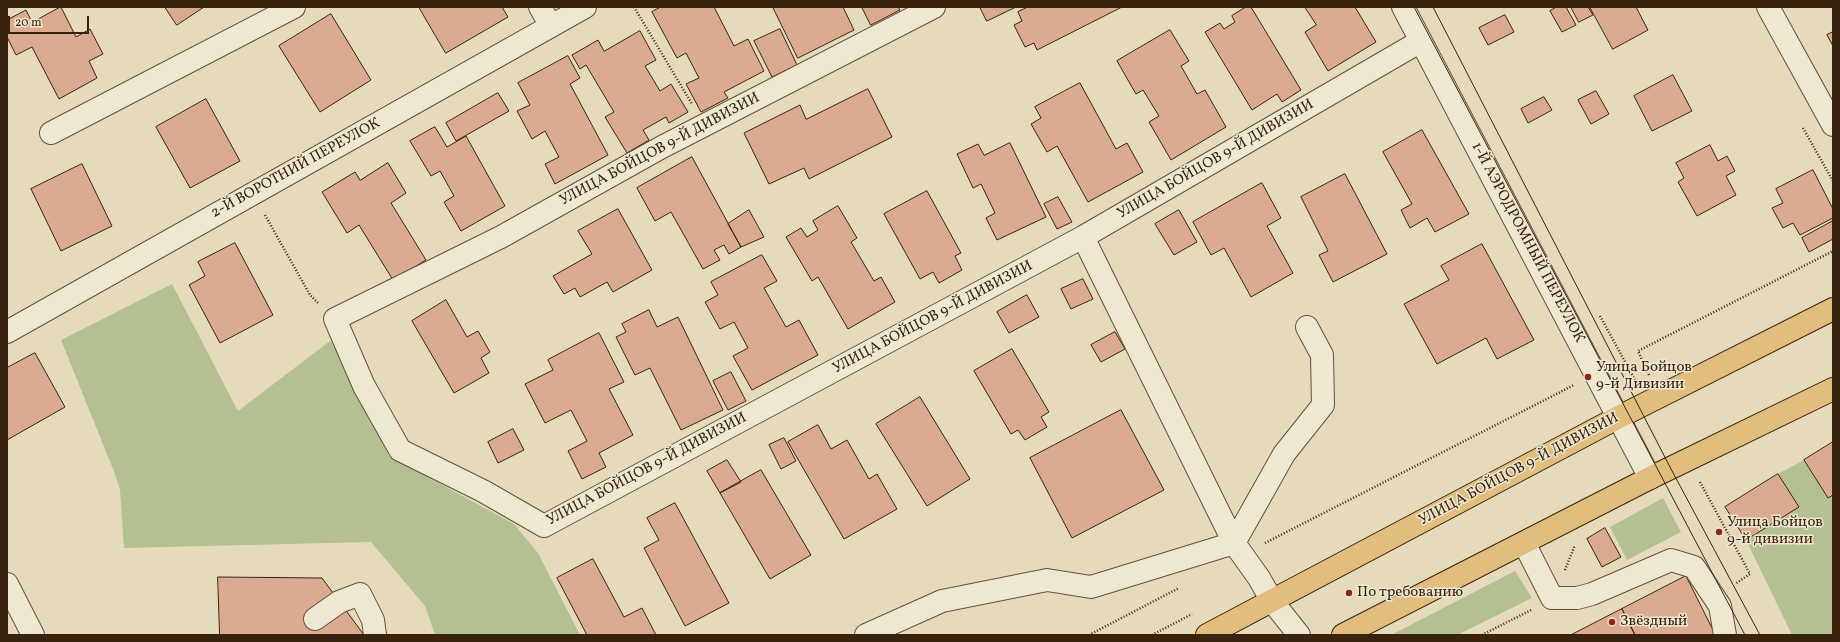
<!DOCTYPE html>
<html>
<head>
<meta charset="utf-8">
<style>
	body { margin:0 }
	#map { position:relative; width:1840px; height:642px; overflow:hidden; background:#e5dbbc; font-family:Vollkorn,serif }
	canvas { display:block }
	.frame { position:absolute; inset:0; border:8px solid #39220e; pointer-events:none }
	.scale { position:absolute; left:8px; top:16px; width:81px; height:18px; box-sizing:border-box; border:2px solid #39220e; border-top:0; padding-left:5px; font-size:12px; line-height:14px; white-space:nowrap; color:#39220e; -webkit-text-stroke:3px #eee8d3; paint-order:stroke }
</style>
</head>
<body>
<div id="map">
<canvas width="1840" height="642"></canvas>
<div class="frame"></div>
<div class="scale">20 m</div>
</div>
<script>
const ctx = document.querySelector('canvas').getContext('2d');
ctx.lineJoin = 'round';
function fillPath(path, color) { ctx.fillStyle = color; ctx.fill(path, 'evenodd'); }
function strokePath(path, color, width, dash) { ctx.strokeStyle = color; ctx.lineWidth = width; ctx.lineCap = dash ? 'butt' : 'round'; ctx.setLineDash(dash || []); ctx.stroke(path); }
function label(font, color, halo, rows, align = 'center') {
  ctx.font = font + ' Vollkorn,serif'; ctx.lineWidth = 3; ctx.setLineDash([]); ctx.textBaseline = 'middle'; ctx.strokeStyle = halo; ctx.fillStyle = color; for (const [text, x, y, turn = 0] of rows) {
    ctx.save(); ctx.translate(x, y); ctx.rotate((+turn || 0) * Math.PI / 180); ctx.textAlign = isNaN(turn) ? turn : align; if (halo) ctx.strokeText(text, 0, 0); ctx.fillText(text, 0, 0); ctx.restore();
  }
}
fillPath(new Path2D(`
	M172,284L238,411L330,341L347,364L389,456L514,524L538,553L580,635H435L425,606L371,542L124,548L120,490L115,474L61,340Z
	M1804,460L1828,498L1833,495V635H1792L1746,540L1799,507L1778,474Z
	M1663,498L1681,532L1627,560L1610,527Z
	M1515,571L1532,598L1457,635H1391Z`), '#b4c091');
const building = new Path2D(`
	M61,7L76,37L90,29L103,54L89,61L97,78L59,99L32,47L16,55L7,37V20L26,10L32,22Z
	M165,7H204L177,25Z
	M419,7H502L508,17L446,53Z
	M661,7H714L734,46L748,39L764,71L724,92L728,98L701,112L686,84L699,78L686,53L677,58L652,12Z
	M773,7H843L854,30L798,58Z
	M862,7H898L900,10L871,25Z
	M980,7H1016L987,21Z
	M1028,7H1122L1037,50L1034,43L1025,47L1014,25L1022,21L1018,12Z
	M1246,7H1251L1301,90L1282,102L1277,94L1252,110L1205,32L1220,23L1224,29L1235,22L1232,16Z
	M1305,7H1355L1376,42L1328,71L1305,32L1316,25Z
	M1557,7H1566L1576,25L1562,32L1550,11Z
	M1571,7H1588L1593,15L1579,22Z
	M1590,7H1636L1648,30L1613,49Z
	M331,14L371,80L320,112L279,46Z
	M1505,15L1514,32L1488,45L1479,28Z
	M780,29L797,65L772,77L754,41Z
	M1170,30L1189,61L1181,66L1197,94L1205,90L1226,127L1171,160L1149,122L1159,116L1143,90L1136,94L1117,61Z
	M640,31L656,60L645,66L660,91L671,84L688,112L669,123L666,117L643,130L649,140L627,153L605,117L614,112L586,65L580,69L572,55L598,40L604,51Z
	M1833,32V46L1827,35Z
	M568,56L580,78L570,84L608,155L555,184L545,164L559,157L545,131L532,139L517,111L530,105L518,83Z
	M1673,75L1692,111L1652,131L1634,96Z
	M1080,83L1116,149L1127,143L1143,172L1088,202L1057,146L1047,152L1031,124L1041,118L1035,107Z
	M868,89L892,137L809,179L804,168L769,184L744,133L800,105L806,119Z
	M1596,91L1609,114L1591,124L1578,100Z
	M498,93L509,111L456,141L446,123Z
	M1544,97L1552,110L1528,123L1521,109Z
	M206,99L240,161L190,188L156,127Z
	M435,127L447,147L466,136L505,206L461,231L444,202L454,196L440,171L431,176L410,141Z
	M1422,130L1469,214L1435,232L1427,218L1410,228L1401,210L1412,204L1383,152Z
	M1010,143L1046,217L997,240L986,218L995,213L981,184L973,188L957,154L978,144L984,155Z
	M1710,145L1718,161L1727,156L1735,171L1726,176L1736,195L1697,216L1678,182L1684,178L1676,163Z
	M692,157L741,247L729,254L724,245L714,250L720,260L703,269L671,212L655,221L637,188Z
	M388,163L406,193L391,203L426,260L393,280L359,225L347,233L322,192L355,172L360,180Z
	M82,164L112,226L61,251L31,189Z
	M1813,170L1833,209V218L1800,235L1793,223L1783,228L1772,208L1783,203L1776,189Z
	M1345,174L1387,254L1333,282L1319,255L1328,251L1301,197Z
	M1262,183L1281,218L1267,226L1293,273L1251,297L1224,248L1211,255L1193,222Z
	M927,191L961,253L955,256L962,270L939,283L933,272L920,279L884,214Z
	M1058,197L1072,222L1057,229L1044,204Z
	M838,206L857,238L851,242L874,281L881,277L895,302L848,329L818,277L812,281L786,237L801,228L807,237L818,230L813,221Z
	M618,209L652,270L613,292L607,282L580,297L575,288L564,294L553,276L592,254L578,231Z
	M749,210L764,237L741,247L728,224Z
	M1179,210L1197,242L1174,255L1155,224Z
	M1833,221V239L1809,252L1802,238Z
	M235,243L273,315L220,343L189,285L205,276L198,262Z
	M1482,244L1534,340L1497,359L1486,338L1437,364L1404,304L1449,280L1441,266Z
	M762,255L777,281L764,288L786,327L799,320L818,355L752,390L733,356L748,348L734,322L720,329L705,302L718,295L711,282Z
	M1083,279L1093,299L1071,309L1061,289Z
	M1027,295L1039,317L1009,333L997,312Z
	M446,300L467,337L478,331L490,352L481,358L489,373L454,393L412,321Z
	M649,310L657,327L678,317L723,410L681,430L650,368L635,375L616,337L626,332L622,324Z
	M1115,332L1125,349L1101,362L1091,345Z
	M599,333L624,382L609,389L633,435L599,453L606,467L582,479L568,451L587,441L571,410L545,423L525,384L553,370L548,360Z
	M1012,349L1049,412L1041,417L1047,427L1025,440L1018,430L1011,434L974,371Z
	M35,353L65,407L7,440V368Z
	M731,372L746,401L728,410L713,381Z
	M920,397L970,479L927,506L876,424Z
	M1121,410L1164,490L1072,538L1030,458Z
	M818,425L831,449L847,440L869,479L877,474L897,509L844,539L788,442Z
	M513,429L524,450L498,463L488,442Z
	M784,438L796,461L781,469L769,445Z
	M1833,442V495L1828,498L1804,460Z
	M727,460L741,482L720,493L707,471Z
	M761,470L811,555L770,579L720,493Z
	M1778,474L1799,507L1746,540L1725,507Z
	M675,503L729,603L685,626L644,548L659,540L647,518Z
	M1605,528L1621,557L1602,567L1587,539Z
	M593,559L624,617L642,608L656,635H587L557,578Z
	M1686,576L1715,634L1712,635H1635L1622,609Z
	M218,577L322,578L364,635H220Z
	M1622,609L1635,635H1571Z`);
fillPath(building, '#dbab91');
strokePath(building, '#39220e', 1);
const minor = new Path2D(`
	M540,7L551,26
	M934,7L662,147L501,237L335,319L364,386L400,450L483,491L544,526L1083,237L1421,41
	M1403,7L1650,478
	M1768,7L1833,125
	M51,133L294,7
	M1083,237L1234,543L1259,578L1272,601L1299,635
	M7,332L585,7
	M1524,543L1552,598H1577L1592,594L1671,560L1694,567L1720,606L1725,635
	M7,584L33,635
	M315,619L339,602L360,594L373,620L375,635
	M866,635L942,601L1047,580L1091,587L1234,543L1284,454L1323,405L1322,355L1307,327`);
const major = new Path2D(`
	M1207,635L1619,417L1833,309
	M1343,635L1650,478L1833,389`);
strokePath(minor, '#64503a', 24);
strokePath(major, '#39220e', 24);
strokePath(new Path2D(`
	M634,7L692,104
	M1803,128L1833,181
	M265,215L310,295L318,303
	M1600,316L1635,380
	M1649,375L1638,351L1833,251
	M1700,482L1750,574L1735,584
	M1265,543L1574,385
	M1565,570L1575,545
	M1089,635L1179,588
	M1152,635L1192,614
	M1482,635L1531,610`), '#39220e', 2.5, [1, 2]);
strokePath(minor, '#eee8d3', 22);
strokePath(major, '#e2be7e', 22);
strokePath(new Path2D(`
	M1414,7L1745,635
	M1433,7L1671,469L1760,635`), '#39220e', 1);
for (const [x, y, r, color] of [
	[1588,377,4,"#8f2418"],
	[1719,532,4,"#8f2418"],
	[1349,593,4,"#8f2418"],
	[1612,622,4,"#8f2418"]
]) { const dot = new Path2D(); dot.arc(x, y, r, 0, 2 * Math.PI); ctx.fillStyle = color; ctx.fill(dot); strokePath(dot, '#eee8d3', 1.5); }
label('15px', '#39220e', '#eee8d3', [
	["УЛИЦА БОЙЦОВ 9-Й ДИВИЗИИ",660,150,-28],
	["УЛИЦА БОЙЦОВ 9-Й ДИВИЗИИ",1216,160,-30],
	["2-Й ВОРОТНИЙ ПЕРЕУЛОК",296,169,-29],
	["1-Й АЭРОДРОМНЫЙ ПЕРЕУЛОК",1527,243,62],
	["УЛИЦА БОЙЦОВ 9-Й ДИВИЗИИ",933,318,-28],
	["УЛИЦА БОЙЦОВ 9-Й ДИВИЗИИ",647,470,-28],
	["УЛИЦА БОЙЦОВ 9-Й ДИВИЗИИ",1519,470,-28]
]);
label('15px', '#39220e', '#eee8d3', [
	["Улица Бойцов",1596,368],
	["9-й Дивизии",1596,385],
	["Улица Бойцов",1727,523],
	["9-й дивизии",1727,540],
	["По требованию",1357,593],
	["Звёздный",1620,622]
], 'left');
</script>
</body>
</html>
